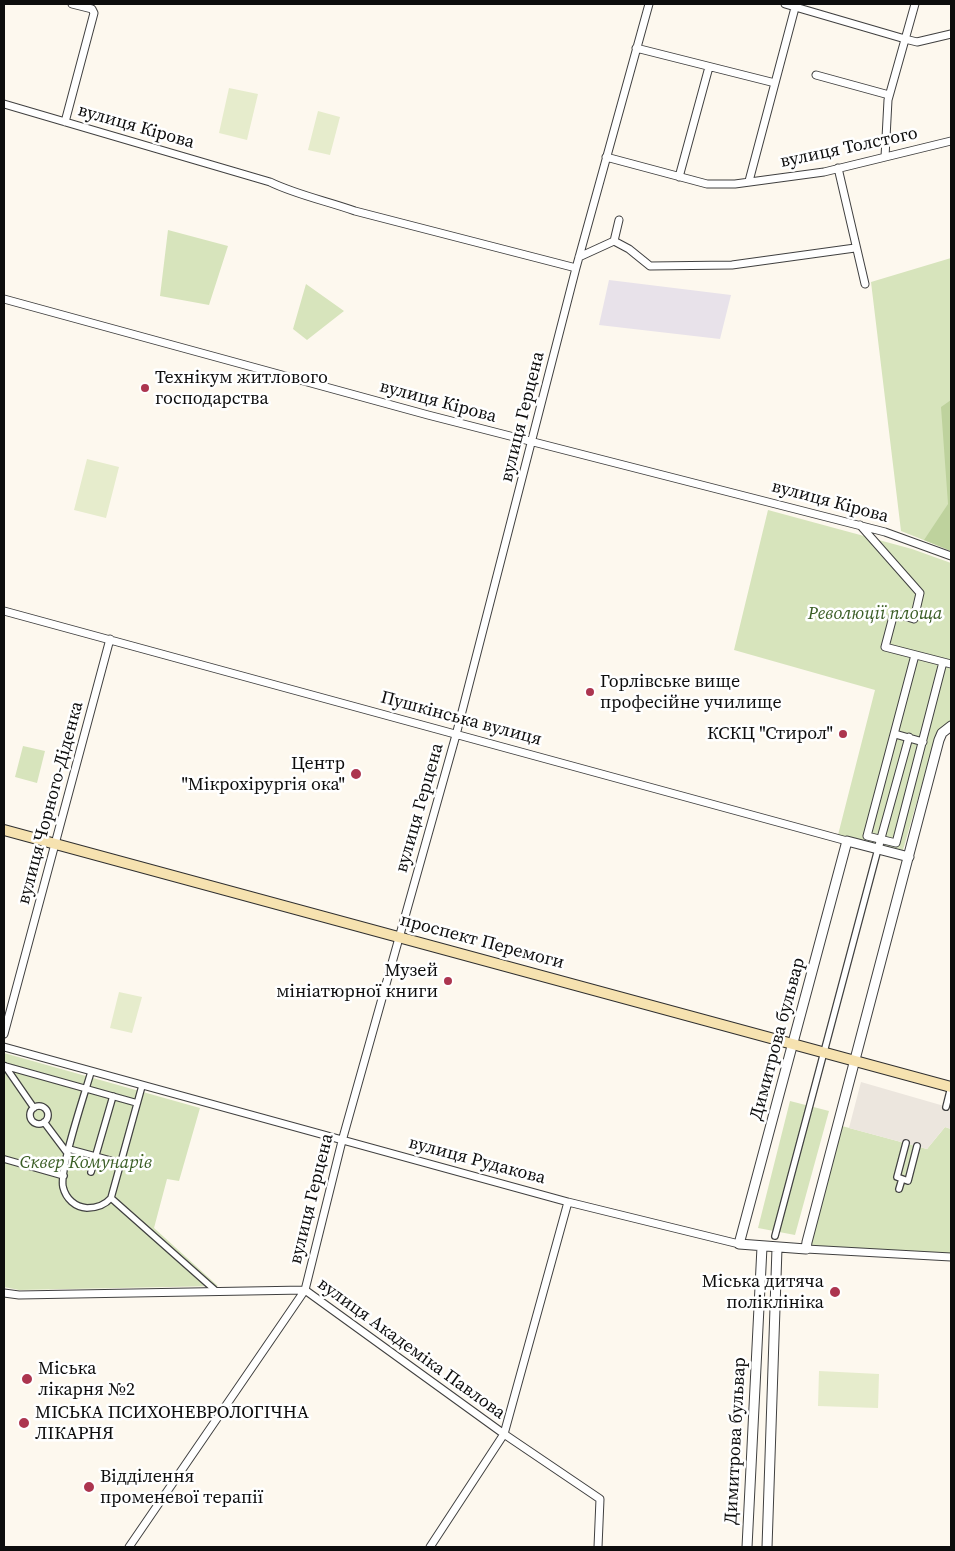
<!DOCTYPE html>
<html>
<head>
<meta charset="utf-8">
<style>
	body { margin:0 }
	#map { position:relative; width:955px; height:1551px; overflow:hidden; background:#fdf8ee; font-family:"Source Serif 4",serif }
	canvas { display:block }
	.frame { position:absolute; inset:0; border:5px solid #0d0d0d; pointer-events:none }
</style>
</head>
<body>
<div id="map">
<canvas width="955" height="1551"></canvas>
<div class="frame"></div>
</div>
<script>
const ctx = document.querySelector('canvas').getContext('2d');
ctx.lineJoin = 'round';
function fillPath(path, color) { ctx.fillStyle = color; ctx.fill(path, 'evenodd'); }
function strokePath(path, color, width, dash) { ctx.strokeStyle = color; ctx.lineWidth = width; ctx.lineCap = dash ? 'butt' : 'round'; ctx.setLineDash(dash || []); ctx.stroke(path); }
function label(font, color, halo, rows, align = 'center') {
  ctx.font = font + ' "Source Serif 4",serif'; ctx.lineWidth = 5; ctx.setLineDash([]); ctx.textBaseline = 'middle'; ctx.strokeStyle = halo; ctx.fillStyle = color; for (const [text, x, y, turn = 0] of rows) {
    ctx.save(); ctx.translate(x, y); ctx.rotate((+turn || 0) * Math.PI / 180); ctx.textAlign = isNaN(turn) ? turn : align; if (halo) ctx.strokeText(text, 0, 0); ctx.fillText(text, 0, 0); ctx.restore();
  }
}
fillPath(new Path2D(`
	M609,280L731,295L720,339L599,325Z`), '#e8e2ea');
fillPath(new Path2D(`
	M168,230L228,246L209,305L160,296Z
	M951,258V551L901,531L871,282Z
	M306,284L344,311L307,340L293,329Z
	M768,510L912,549L951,563V721L936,735L903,850L838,835L875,690L734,650Z
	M23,746L45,751L37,783L15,777Z
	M4,1053L200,1108L179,1181L167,1179L154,1228L218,1286L19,1290L4,1287Z
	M790,1101L829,1111L795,1235L758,1228Z
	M842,1126L927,1149L945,1127L951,1129V1258L808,1251Z`), '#d7e4bc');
fillPath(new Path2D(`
	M951,400V551L924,540L948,504L941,407Z`), '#bed29d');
fillPath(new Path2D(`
	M229,88L258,94L247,140L219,133Z
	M318,111L340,117L330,155L308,150Z
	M87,459L119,467L106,518L74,510Z
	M119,992L142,997L132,1033L110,1028Z
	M819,1371L879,1374L878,1408L818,1406Z`), '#e6eccc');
fillPath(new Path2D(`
	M861,1082L951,1108V1129L945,1127L927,1149L849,1128Z`), '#ece6de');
const pedestrian = new Path2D(`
	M5,1066L137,1103
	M5,1066L34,1108
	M91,1072C85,1093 59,1169 63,1187C66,1199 75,1207 87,1208C97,1208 105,1205 111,1198L142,1086
	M30 1115a9 9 0 1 1 18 0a9 9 0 1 1-18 0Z
	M946,1107L951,1087
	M44,1122L68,1154
	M906,1143L897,1177L908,1181L917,1146
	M69,1149L121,1163
	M4,1159L64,1176
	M91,1172L113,1096
	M899,1189L902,1179
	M111,1198L216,1291
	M775,1236L878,849`);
const minor = new Path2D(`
	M785,4L905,39L917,42L951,34
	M636,48L775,83
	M816,75L889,95
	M4,104L270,182C297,195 327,201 355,211L576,268
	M65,122L94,13L92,9L72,4
	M606,157L707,184H735L824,172L951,141
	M885,157L888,100L915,4
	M838,168L865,284
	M679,177L709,67
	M749,181L796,4
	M614,241L629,249L650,266L732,265L855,248
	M579,257L614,241L619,220
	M4,299L428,415L885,532L951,556
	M860,525L920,593L914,619L894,613L885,647L951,664
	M4,611L847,841
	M915,655L867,836L896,843L943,662
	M895,734L923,742
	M878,849L909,737
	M4,1034L110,639
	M4,1047L568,1202L739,1244
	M806,1249L951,1257
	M4,1293L19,1295L305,1290L504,1434L600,1499L598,1547
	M129,1547L305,1290L342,1141L456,735L576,268L649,4
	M430,1547L504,1434L568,1202`);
const tertiary = new Path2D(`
	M909,857L847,841L739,1244L806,1249L807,1242L939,740L942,733L951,726
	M747,1547L762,1247
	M767,1547L777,1248`);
const secondary = new Path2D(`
	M4,830L951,1087`);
strokePath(pedestrian, '#404040', 8);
strokePath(minor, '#404040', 9);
strokePath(tertiary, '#404040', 11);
strokePath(secondary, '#2f2f2f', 12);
strokePath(pedestrian, '#fff', 5.5);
strokePath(minor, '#fff', 7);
strokePath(tertiary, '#fff', 9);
strokePath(secondary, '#f6e2b0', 10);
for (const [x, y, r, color] of [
	[145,388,5,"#ac354f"],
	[590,692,5,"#ac354f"],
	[843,734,5,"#ac354f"],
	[356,774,6,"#ac354f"],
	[448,981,5,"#ac354f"],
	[835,1292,6,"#ac354f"],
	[27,1379,6,"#ac354f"],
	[24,1423,6,"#ac354f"],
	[89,1487,6,"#ac354f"]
]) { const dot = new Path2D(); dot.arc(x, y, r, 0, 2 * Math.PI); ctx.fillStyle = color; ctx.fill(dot); strokePath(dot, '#fff', 2); }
label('18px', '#0d0d0d', '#fff', [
	["вулиця Кірова",136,127,16],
	["вулиця Толстого",849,148,-12],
	["вулиця Кірова",438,402,15],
	["вулиця Герцена",523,417,-76],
	["вулиця Кірова",830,502,15],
	["Пушкінська вулиця",461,719,15],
	["вулиця Чорного-Діденка",51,803,-75],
	["вулиця Герцена",420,808,-74],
	["проспект Перемоги",482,942,15],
	["Димитрова бульвар",778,1039,-75],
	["вулиця Рудакова",477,1161,15],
	["вулиця Герцена",312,1199,-76],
	["вулиця Академіка Павлова",411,1349,36],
	["Димитрова бульвар",736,1441,-87]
]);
label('18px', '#0d0d0d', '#fff', [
	["Технікум житлового",155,378],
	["господарства",155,399],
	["Горлівське вище",600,682],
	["професійне училище",600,703],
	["КСКЦ \"Стирол\"",833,734,"right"],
	["Центр",345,764,"right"],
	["\"Мікрохірургія ока\"",345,785,"right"],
	["Музей",438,971,"right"],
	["мініатюрної книги",438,992,"right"],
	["Міська дитяча",824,1282,"right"],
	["поліклініка",824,1303,"right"],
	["Міська",38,1369],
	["лікарня №2",38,1390],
	["МІСЬКА ПСИХОНЕВРОЛОГІЧНА",35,1413],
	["ЛІКАРНЯ",35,1434],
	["Відділення",100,1477],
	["променевої терапії",100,1498]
], 'left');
label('italic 18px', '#3a5d25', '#fff', [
	["Революції площа",875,614],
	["Сквер Комунарів",86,1163]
]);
</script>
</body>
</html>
